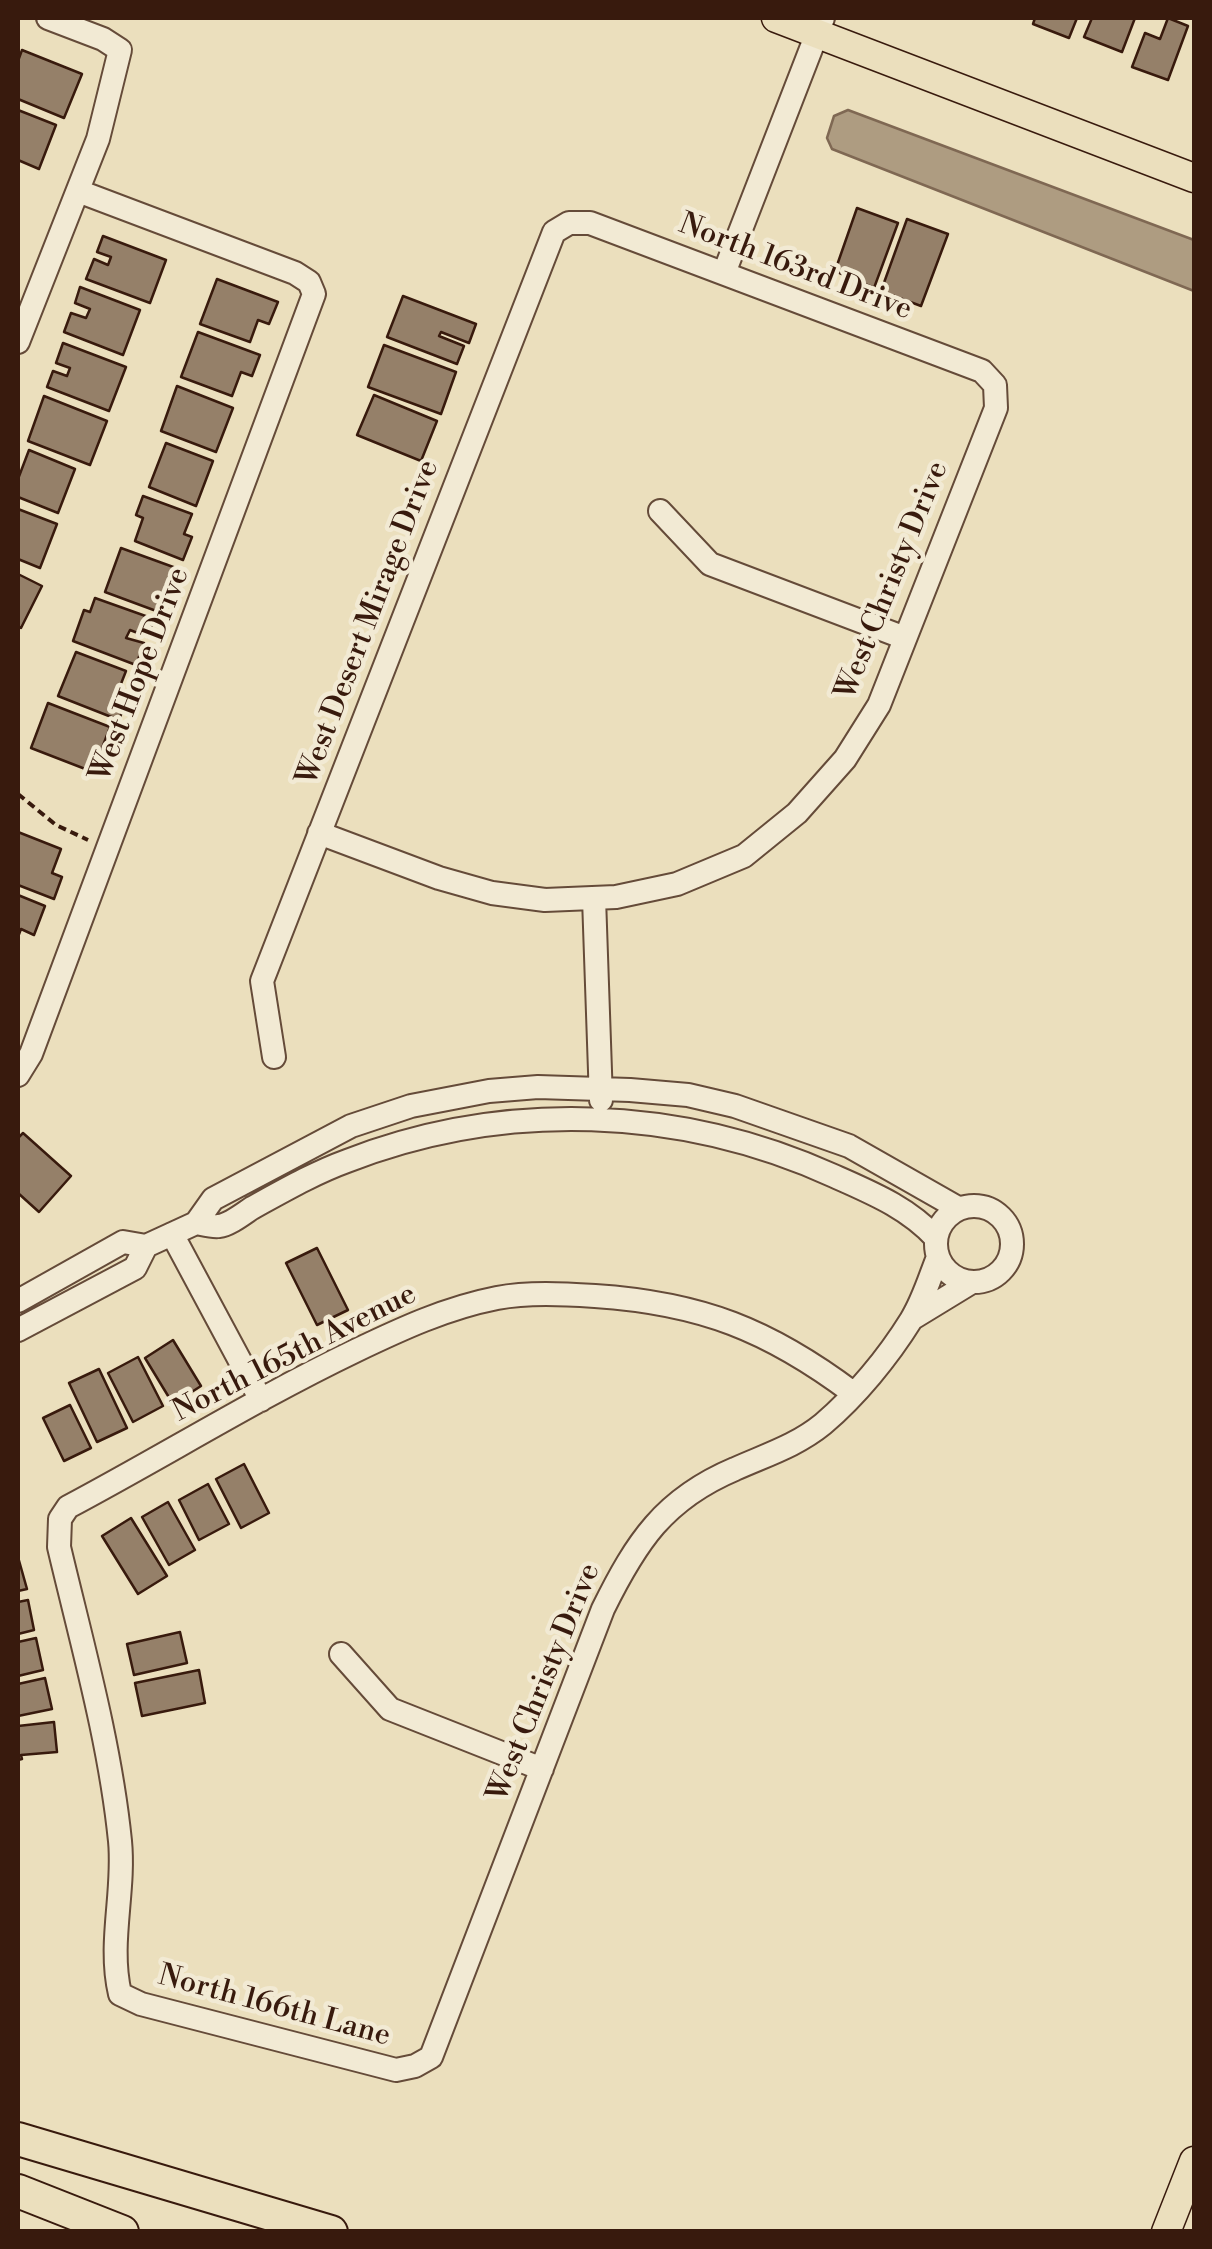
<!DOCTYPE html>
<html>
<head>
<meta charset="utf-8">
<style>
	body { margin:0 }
	#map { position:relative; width:1212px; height:2249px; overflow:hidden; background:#ebdfbd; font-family:"Libre Bodoni",serif }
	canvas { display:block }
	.frame { position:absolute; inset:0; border:20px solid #381a0d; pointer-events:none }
</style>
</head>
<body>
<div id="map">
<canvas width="1212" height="2249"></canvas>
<div class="frame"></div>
</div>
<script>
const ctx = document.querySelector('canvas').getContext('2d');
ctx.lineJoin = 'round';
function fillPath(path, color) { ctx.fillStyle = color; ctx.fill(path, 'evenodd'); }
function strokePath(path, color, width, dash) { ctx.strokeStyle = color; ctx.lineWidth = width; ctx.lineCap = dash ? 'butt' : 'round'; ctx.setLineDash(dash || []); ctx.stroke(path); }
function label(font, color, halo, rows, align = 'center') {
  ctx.font = font + ' "Libre Bodoni",serif'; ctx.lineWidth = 9; ctx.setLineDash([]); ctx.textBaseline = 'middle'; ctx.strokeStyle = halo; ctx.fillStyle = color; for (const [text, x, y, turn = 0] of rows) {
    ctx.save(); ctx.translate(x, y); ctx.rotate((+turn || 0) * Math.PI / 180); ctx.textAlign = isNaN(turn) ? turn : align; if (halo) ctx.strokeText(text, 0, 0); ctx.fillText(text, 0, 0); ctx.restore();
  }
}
const water = new Path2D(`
	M848,110L1194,240V291L832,149L827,138L834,116Z`);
fillPath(water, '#ae9c81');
strokePath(water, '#7f6853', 2.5);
const building = new Path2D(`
	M1035,18H1077L1069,38L1033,24Z
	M1092,18H1135L1122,52L1084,37Z
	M1168,18L1188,26L1168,80L1132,67L1145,33L1160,39Z
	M22,50L82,74L64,118L18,99V61Z
	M18,110L56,125L39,169L18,160Z
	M857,208L898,223L874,288L835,271Z
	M907,219L948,234L921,306L881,291Z
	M103,236L166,260L150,303L86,279L94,259L108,265L111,257L97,252Z
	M217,279L278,302L269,324L258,320L250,342L200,324Z
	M80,287L140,310L123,355L64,332L71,313L86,318L90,309L75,303Z
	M403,296L476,324L469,343L441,332L439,336L464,346L457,364L387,337Z
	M198,332L260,355L252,376L241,372L232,396L181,377Z
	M63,343L126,367L109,411L47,387L53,371L67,376L70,368L56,363Z
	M384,345L456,372L441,414L368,387Z
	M177,386L233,408L216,452L161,431Z
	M374,395L437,421L421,461L357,435Z
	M44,396L107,421L90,465L28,441Z
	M166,443L213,461L196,506L149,487Z
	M29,450L75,469L58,513L18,497V479Z
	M143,496L192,514L184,534L192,537L183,560L135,541L143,518L136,515Z
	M18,509L57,524L40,568L18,559Z
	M121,548L176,568L159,612L105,592Z
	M18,574L42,586L21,628L18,626Z
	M95,598L154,619L148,637L130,630L126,638L144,643L136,665L73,641L84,610L90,612Z
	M76,652L126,671L117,694L127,698L119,720L58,696Z
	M48,703L110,727L93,772L31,748Z
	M18,832L61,849L52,873L62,877L54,899L18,885Z
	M18,895L45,906L34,935L21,929L18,937Z
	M23,1133L71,1176L39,1212L18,1193V1138Z
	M317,1248L348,1310L317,1325L286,1263Z
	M173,1340L201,1386L173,1404L145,1358Z
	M138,1357L163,1406L133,1422L108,1373Z
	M99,1369L127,1428L97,1442L69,1383Z
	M70,1405L91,1448L64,1461L43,1418Z
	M244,1464L269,1513L241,1528L216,1479Z
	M208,1484L229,1524L199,1540L179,1500Z
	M168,1502L195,1550L169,1565L142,1517Z
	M131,1518L167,1576L138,1594L102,1536Z
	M18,1557L27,1589L18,1591Z
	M28,1600L34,1630L18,1634V1602Z
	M180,1632L187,1663L134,1675L127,1644Z
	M36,1638L43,1670L18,1676V1642Z
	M199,1670L205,1703L142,1716L135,1683Z
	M45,1678L52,1709L18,1716V1684Z
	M54,1722L57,1752L21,1755L22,1759L18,1760V1726Z`);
fillPath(building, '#958069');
strokePath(building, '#381a0d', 2.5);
const minor = new Path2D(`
	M724,273L823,18
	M18,342L98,139L120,50L103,39L48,18
	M660,511L710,564L905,638
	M594,898L601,1100
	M274,1057L262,981L554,232L569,223H590L982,371L995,385L996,408L879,705L845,759L797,813L744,856L677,884L616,897L545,900L492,893L439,878L319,833
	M18,1075L31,1054L314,294L309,282L295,273L78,191
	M936 1244a38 38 0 1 1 76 0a38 38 0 1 1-76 0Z
	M196,1223C202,1224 212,1227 219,1226C229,1225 243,1214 252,1208C283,1191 314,1173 347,1161C504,1100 680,1106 834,1176C872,1193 907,1207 936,1238
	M172,1234L261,1400
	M18,1301L123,1242L146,1246L196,1223L213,1199L351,1126L411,1106L489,1091L538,1087L630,1090L688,1095L735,1106L849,1146L958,1208
	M913,1318L972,1282
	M18,1330L135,1268L146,1246
	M853,1393C769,1330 701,1303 595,1296C564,1294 528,1292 497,1298C446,1308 401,1329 355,1351C257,1398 164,1456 68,1507L60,1519L59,1547C82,1644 110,1742 120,1841C125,1892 108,1943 120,1994L141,2004L396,2070L415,2066L431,2057L603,1609C636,1542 664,1499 735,1469C766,1455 796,1446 823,1424C856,1396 888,1357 911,1320C923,1301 930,1277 938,1257
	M341,1654L390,1709L542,1769`);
const major = new Path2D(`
	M776,18L1194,178
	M1166,2232L1194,2161`);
const highway = new Path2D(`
	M18,2139L331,2232
	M18,2191L122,2232`);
strokePath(minor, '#654b39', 26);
strokePath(major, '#381a0d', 31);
strokePath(highway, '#381a0d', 36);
strokePath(new Path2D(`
	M18,794L56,825L88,840`), '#381a0d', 4, [8, 5]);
strokePath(minor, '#f2ead4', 22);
strokePath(major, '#ebdfbd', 28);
strokePath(highway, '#ebdfbd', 32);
label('30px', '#381a0d', '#f2ead4', [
	["North 163rd Drive",795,268,21],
	["West Christy Drive",893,581,-68],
	["West Desert Mirage Drive",369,623,-69],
	["West Hope Drive",141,675,-69],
	["North 165th Avenue",295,1354,-27],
	["West Christy Drive",545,1683,-68],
	["North 166th Lane",274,2007,15]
]);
</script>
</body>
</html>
